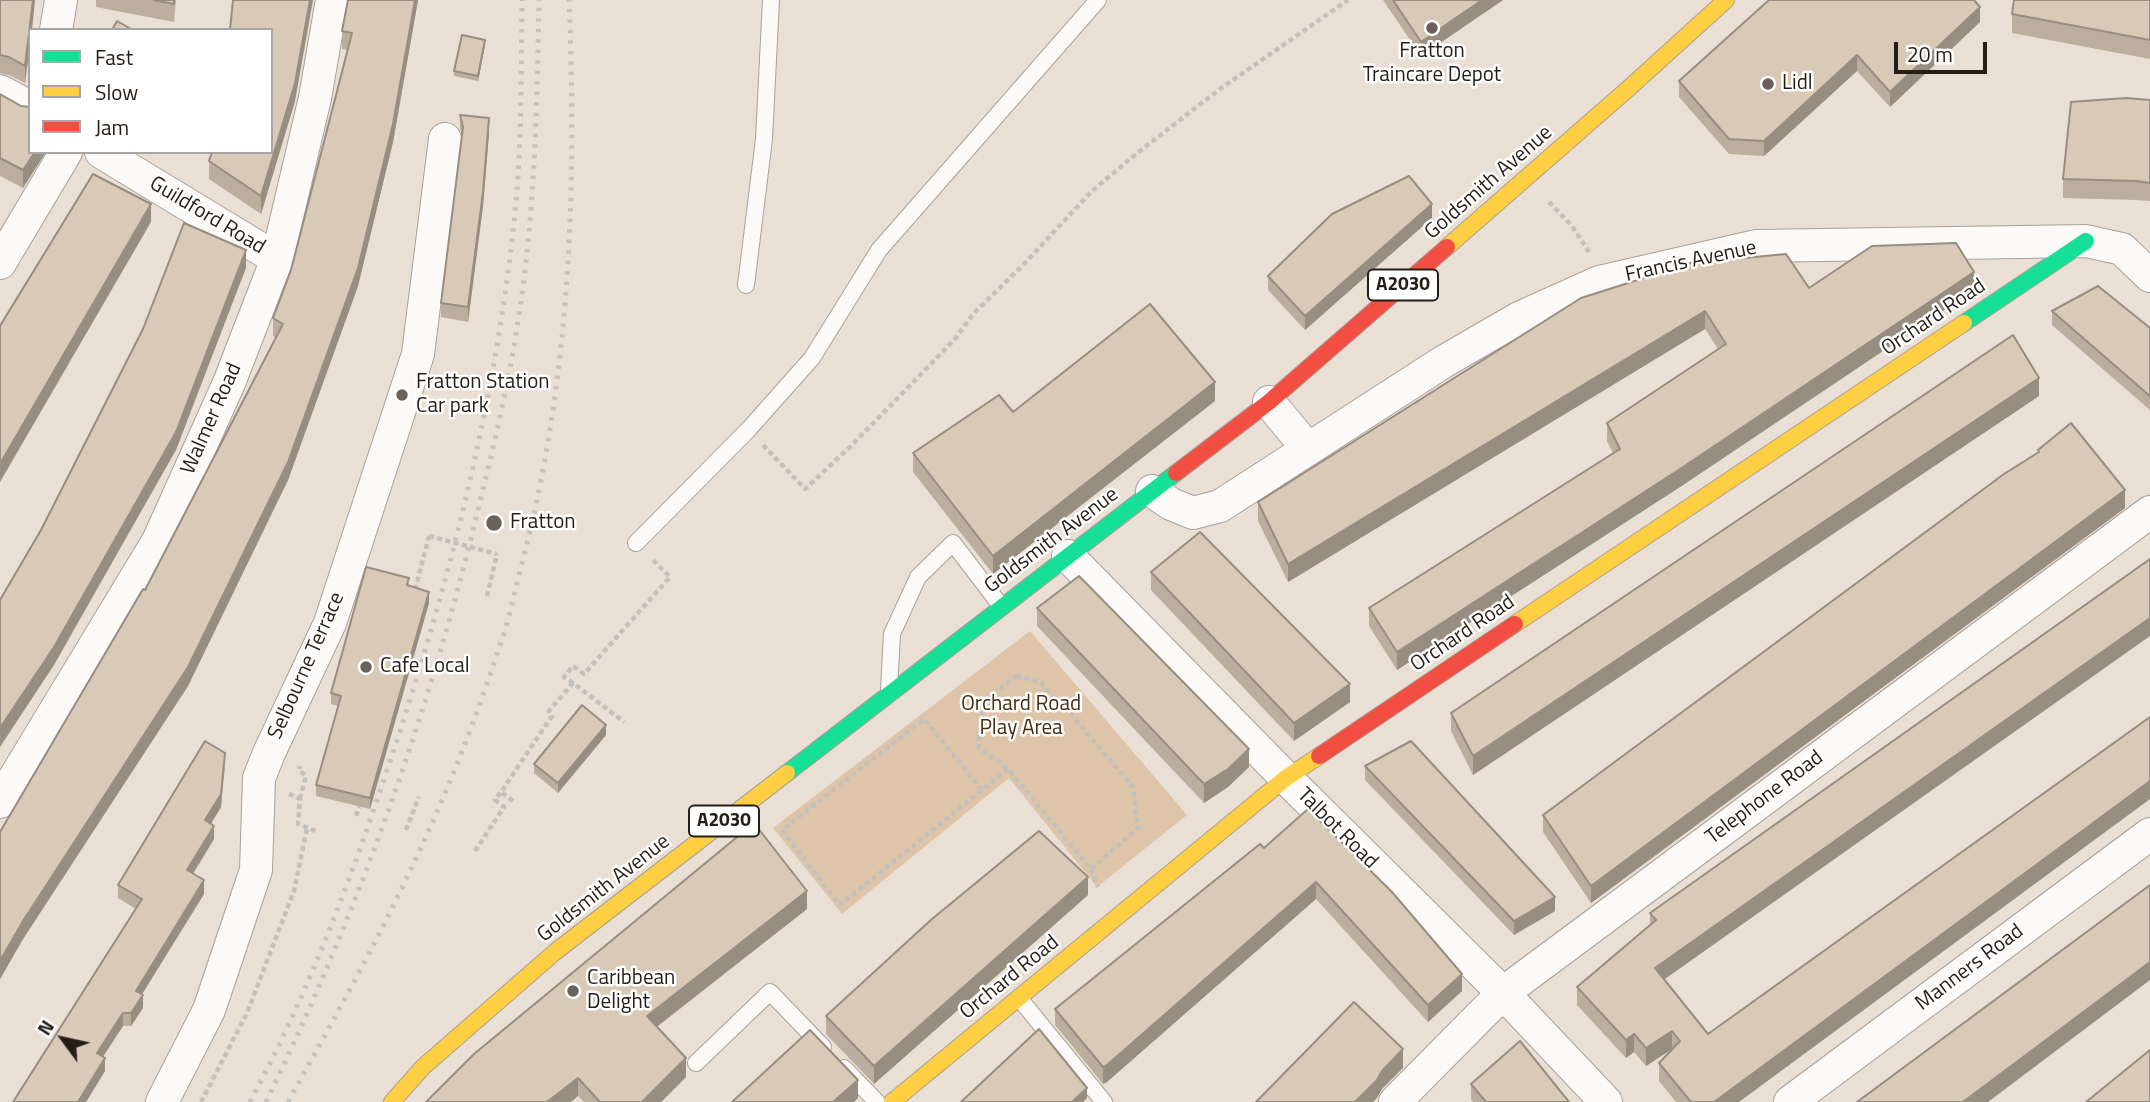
<!DOCTYPE html>
<html>
<head>
<meta charset="utf-8">
<style>
	body { margin:0 }
	#map { position:relative; width:2150px; height:1102px; overflow:hidden; background:#eadfd4; font-family:"Titillium Web",sans-serif }
	canvas { display:block }
	.legend { position:absolute; left:28px; top:28px; width:245px; height:126px; box-sizing:border-box; background:#fff; border:2px solid #a8a5a2; margin:0; padding:9px 12px; list-style:none; font-size:21px; color:#251e17 }
	.legend li { display:flex; align-items:center; gap:14px; height:35px }
	.legend b { width:35px; border:2px solid #a8a5a2 }
	.north { position:absolute; left:28px; top:1004px; width:70px; height:70px; -webkit-text-stroke:5px #fff; paint-order:stroke; rotate:303deg; font-size:19px; font-weight:700; line-height:28px; text-align:center; color:#251e17 }
	.north::after { content:''; display:block; margin:auto; width:24px; height:32px; background:#251e17; clip-path:polygon(50% 0,100% 100%,50% 72%,0 100%) }
	.scale { position:absolute; left:1894px; top:42px; width:93px; height:32px; box-sizing:border-box; border:4px solid #251e17; border-top:0; padding-left:9px; font-size:21px; line-height:24px; white-space:nowrap; color:#251e17; -webkit-text-stroke:5px #fff; paint-order:stroke }
</style>
</head>
<body>
<div id="map">
<canvas width="2150" height="1102"></canvas>
<ul class="legend">
<li><b style="height:9px;background:#16e098"></b>Fast</li>
<li><b style="height:9px;background:#ffcf43"></b>Slow</li>
<li><b style="height:9px;background:#f24e42"></b>Jam</li>
</ul>
<div class="north">N</div>
<div class="scale">20 m</div>
</div>
<script>
const ctx = document.querySelector('canvas').getContext('2d');
ctx.lineJoin = 'round';
function fillPath(path, color) { ctx.fillStyle = color; ctx.fill(path, 'evenodd'); }
function strokePath(path, color, width, dash) { ctx.strokeStyle = color; ctx.lineWidth = width; ctx.lineCap = dash ? 'butt' : 'round'; ctx.setLineDash(dash || []); ctx.stroke(path); }
function label(font, color, halo, rows, align = 'center') {
  ctx.font = font + ' "Titillium Web",sans-serif'; ctx.lineWidth = 5; ctx.setLineDash([]); ctx.textBaseline = 'middle'; ctx.strokeStyle = halo; ctx.fillStyle = color; for (const [text, x, y, turn = 0] of rows) {
    ctx.save(); ctx.translate(x, y); ctx.rotate((+turn || 0) * Math.PI / 180); ctx.textAlign = isNaN(turn) ? turn : align; if (halo) ctx.strokeText(text, 0, 0); ctx.fillText(text, 0, 0); ctx.restore();
  }
}
fillPath(new Path2D(`
	M1030,631L1187,815L1097,887L1009,778L842,914L773,828Z`), '#dec5a9');
const lane = new Path2D(`
	M746,285L764,139L771,0
	M636,543L748,430L812,358L879,250L1098,0
	M889,689L892,634L918,577L953,543L1001,606
	M1019,998L1104,1102
	M696,1063L770,992L823,1047
	M844,1068L877,1102`);
const street = new Path2D(`
	M56,30L61,0
	M0,91L30,107
	M101,152L277,259
	M0,263L66,152
	M1269,402L1308,449
	M1152,491L1171,504L1193,513L1220,506L1443,362L1519,318L1599,282L1756,246L2086,241L2122,249L2150,276
	M1068,556L1286,778L1503,993L1606,1102
	M0,802L158,541L229,383L277,259L315,98L332,0
	M162,1102L209,1010L256,870L259,778L269,753L330,623L418,354L445,139
	M1395,1102L1503,993L2150,512
	M1790,1102L2150,834`);
const fast = new Path2D(`
	M1964,323L2086,241
	M787,773L1176,473`);
const slow = new Path2D(`
	M1447,247L1629,88L1726,0
	M1515,624L1964,323
	M392,1102L423,1067L555,952L787,773
	M892,1102L1286,778L1319,756`);
const jam = new Path2D(`
	M1176,473L1269,402L1447,247
	M1319,756L1515,624`);
strokePath(lane, '#a9a199', 18);
strokePath(street, '#a9a199', 34);
strokePath(fast, '#a9a199', 18);
strokePath(slow, '#a9a199', 18);
strokePath(jam, '#a9a199', 18);
strokePath(new Path2D(`
	M1549,202L1572,226L1589,252
	M763,445L805,489L852,445L955,339L973,314L1024,264L1092,191L1141,150L1220,89L1348,0
	M415,590L429,536
	M487,596L497,554
	M1016,676L1040,682L1082,727L1133,787L1138,828L1091,869L1008,769L979,748L982,704Z
	M573,683L564,677L573,666L584,674L670,577L652,559
	M982,790L924,719L782,830L840,905L1008,769
	M289,794L300,799L298,824L318,832
	M300,799L306,776L299,770L300,766
	M513,801L501,792L552,716L549,711L573,683L624,722
	M356,816L361,801
	M406,830L419,797
	M475,851L504,807L495,800L501,792
	M1091,869L1098,887
	M201,1102L247,1013L294,891L307,828`), '#c4c1bd', 4.5, [5, 3.5]);
strokePath(lane, '#fcfaf9', 16);
strokePath(street, '#fcfaf9', 32);
strokePath(fast, '#16e098', 16);
strokePath(slow, '#ffcf43', 16);
strokePath(jam, '#f24e42', 16);
strokePath(new Path2D(`
	M250,1102C262,1078 275,1055 286,1030C331,935 366,835 399,734C454,565 497,390 515,213C522,142 521,71 522,0
	M266,1102C356,916 427,720 476,518C492,453 508,388 518,321C535,215 537,107 539,0
	M288,1102C330,1026 373,950 410,871C446,796 477,717 502,639C510,617 514,594 520,571C570,384 577,193 569,0`), '#c5c3c0', 5, [3.5, 7]);
strokePath(new Path2D(`
	M429,536L497,554`), '#c4c1bd', 4.5, [5, 3.5]);
fillPath(new Path2D(`
	M0,0H35L25,83L9,75L0,73Z
	M96,0H176L174,22L96,7Z
	M348,0H418L393,142L358,286L288,480L188,686L23,939L0,979V832L145,590L276,338L273,336V318L291,270L347,50L342,49V31Z
	M1383,0H1503L1421,56Z
	M2150,0V59L2012,33V14Z
	M1980,22L1890,107L1857,71L1764,156L1729,154L1679,97V81Z
	M485,45L478,81L454,76V71Z
	M0,94L21,106L30,107L23,188L0,176Z
	M2150,100V201L2136,200L2063,198V179Z
	M295,101L261,214L209,179V161L271,152Z
	M460,115L489,133L483,206L468,322L441,317V303L462,137L460,129Z
	M1432,218L1305,330L1268,290V276Z
	M1809,288L1974,290L1680,487L1397,670L1369,626V608L1613,453L1607,441V423L1718,349L1705,329L1288,582L1258,521V502L1581,298Z
	M2052,311L2150,328V410L2052,325Z
	M2039,396L1473,775L1451,731V713Z
	M1215,401L993,574L913,472V453L1013,412Z
	M2038,450L2125,508L1591,903L1543,832V815L2038,452Z
	M2150,559L1664,979L1739,1102H1676L1659,1081V1063L1672,1049L1646,1066L1634,1052L1626,1058L1577,1005V987L1650,925V913Z
	M1151,572L1350,702L1294,741L1151,590Z
	M409,585L429,603L370,809L316,796V785L338,706L331,704V693Z
	M1037,608L1249,767L1228,787L1204,803L1037,626Z
	M606,735L558,793L534,773V764Z
	M225,766L221,807L211,824L214,839L193,874L204,894L142,994L143,1008L131,1026H123L103,1056L105,1071L86,1102H13L136,909L118,898V885Z
	M1365,766L1555,911L1514,935L1365,780Z
	M1308,809L1462,991L1428,1022L1316,899L1107,1082L1103,1084L1055,1025V1009L1264,848Z
	M1088,895L874,1084L826,1034V1016Z
	M807,909L657,1027L686,1077L661,1102H584L578,1096L426,1102Z
	M1471,1084L1569,1102H1473L1471,1099Z`), '#bbae9e');
fillPath(new Path2D(`
	M33,0H35L32,30H30V45L25,83V66Z
	M310,0H313L295,101L261,214V196Z
	M415,0H418L393,142L358,286L288,480L188,686L23,939L0,979V961L23,921L188,667Z
	M1482,0H1503L1421,56V42Z
	M1980,7V22L1890,107V92Z
	M485,40V45L478,81V76Z
	M1857,55V71L1764,156V141Z
	M489,118V133L483,206L468,322V307Z
	M35,152H46L23,188V170Z
	M151,204V222L0,482V464Z
	M1432,204V218L1305,330V316Z
	M246,250V268L176,450L54,665L0,747V728Z
	M1974,272V290L1680,487L1397,670V652Z
	M1705,311V329L1288,582V564Z
	M2039,378V396L1473,775V756Z
	M1215,382V401L993,574V556Z
	M2125,490V508L1591,903V886Z
	M429,592V603L370,809V798Z
	M2150,618V636L1655,986V968Z
	M1350,684V702L1294,741V723Z
	M606,725V735L558,793V783Z
	M1249,749V767L1228,787L1204,803V784Z
	M225,753L221,807L205,833V820Z
	M2150,781V799L1739,1102H1714Z
	M214,826V839L187,883V870Z
	M1088,877V895L874,1084V1066Z
	M204,880V894L136,1004V991Z
	M1316,882V899L1107,1082L1103,1084V1067Z
	M807,891V909L647,1034V1016Z
	M1555,897V911L1514,935V921Z
	M2150,962V980L1988,1102H1963Z
	M1462,974V991L1428,1022V1005Z
	M143,995V1008L131,1026V1013Z
	M123,1013V1026L97,1066V1053Z
	M1672,1031V1049L1646,1066V1048Z
	M1634,1034V1052L1626,1058V1040Z
	M1403,1049V1068L1382,1089L1377,1098L1373,1102H1355L1382,1071Z
	M105,1058V1071L86,1102H78Z
	M686,1058V1077L661,1102H642Z
	M578,1078V1096L571,1102H547Z
	M858,1080V1098L854,1102H833Z
	M1087,1088V1098L1083,1102H1072Z`), '#988d81');
const building = new Path2D(`
	M0,0H33L25,66L9,57L0,55Z
	M154,0H174V4Z
	M233,0H310L295,83L261,196L209,161L212,152H271V30H230Z
	M348,0H415L393,124L358,268L288,462L188,667L23,921L0,961V832L143,589L145,590L283,324L273,318L291,270L352,33L342,31Z
	M1393,0H1482L1421,42Z
	M1769,0H1974L1980,7L1890,92L1857,55L1764,141L1729,139L1679,81Z
	M2014,0H2150V40L2012,14Z
	M117,21L133,30H112Z
	M462,35L485,40L478,76L454,71Z
	M0,94L21,106L30,107V152H35L23,170L0,158Z
	M2126,98L2150,100V183L2136,181L2063,179L2071,102Z
	M460,115L489,118L483,192L468,307L441,303L463,127Z
	M93,174L151,204L0,464V326Z
	M1409,176L1432,204L1305,316L1268,276L1332,214Z
	M184,223L246,250L176,432L54,647L0,728V600L41,530L143,329Z
	M1956,243L1974,272L1680,469L1397,652L1369,608L1620,449L1607,423L1726,344L1705,311L1288,564L1258,502L1581,298L1691,263L1786,254L1809,288L1872,246Z
	M2098,286L2150,328V396L2052,311Z
	M1150,304L1215,382L993,556L913,453L999,395L1013,412Z
	M2013,335L2039,378L1473,756L1451,713Z
	M2071,423L2125,490L1591,886L1543,815L2004,474L2039,452L2038,450Z
	M1200,532L1350,684L1294,723L1151,572Z
	M2150,559V618L1655,968L1708,1034L2150,717V781L1714,1102H1691L1659,1063L1680,1041L1672,1031L1646,1048L1634,1034L1626,1040L1577,987L1656,920L1650,913Z
	M366,567L409,578L407,585L429,592L370,798L316,785L341,696L331,693Z
	M1079,576L1249,749L1228,769L1204,784L1037,608Z
	M582,705L606,725L558,783L534,764Z
	M205,741L225,753L221,794L205,820L214,826L187,870L204,880L136,991L143,995L131,1013H123L97,1053L105,1058L78,1102H13L142,899L118,885Z
	M1411,741L1555,897L1514,921L1365,766Z
	M1308,809L1392,892L1462,974L1428,1005L1316,882L1107,1065L1103,1067L1055,1009L1260,844L1264,848Z
	M754,823L807,891L647,1016L686,1058L642,1102H600L578,1078L547,1102H426L474,1054Z
	M1039,831L1088,877L874,1066L826,1016L932,919Z
	M2150,885V962L1963,1102H1857Z
	M1354,1002L1403,1049L1382,1071L1377,1080L1355,1102H1256Z
	M1039,1029L1087,1088L1072,1102H961Z
	M810,1030L858,1080L833,1102H732Z
	M1520,1041L1569,1102H1486L1471,1084Z
	M2150,1050V1102H2086Z`);
fillPath(building, '#d9cab8');
strokePath(building, '#988d81', 2);
for (const [x, y, r, color] of [
	[1432,28,7,"#6a6259"],
	[1768,84,7,"#6a6259"],
	[402,395,7,"#6a6259"],
	[494,523,9,"#6a6259"],
	[366,667,7,"#6a6259"],
	[573,991,7,"#6a6259"]
]) { const dot = new Path2D(); dot.arc(x, y, r, 0, 2 * Math.PI); ctx.fillStyle = color; ctx.fill(dot); strokePath(dot, '#fff', 2.5); }
for (const [x, y, w] of [
	[1403,285,70],
	[724,821,70]
]) { const box = new Path2D(); box.roundRect(x - w / 2, y - 15.5, w, 31, 5); ctx.fillStyle = '#fff'; ctx.fill(box); strokePath(box, '#251e17', 2); }
label('bold 19px', '#251e17', null, [
	["A2030",1403,285],
	["A2030",724,821]
]);
label('21px', '#251e17', '#fff', [
	["Fratton",1432,52,"center"],
	["Traincare Depot",1432,76,"center"],
	["Lidl",1782,84],
	["Fratton Station",416,383],
	["Car park",416,407],
	["Fratton",510,523],
	["Cafe Local",380,667],
	["Caribbean",587,979],
	["Delight",587,1003]
], 'left');
label('21px', '#251e17', '#fff', [
	["Goldsmith Avenue",1489,183,-41],
	["Guildford Road",207,216,31],
	["Francis Avenue",1691,262,-12],
	["Orchard Road",1934,318,-34],
	["Walmer Road",212,419,-66],
	["Goldsmith Avenue",1052,541,-37],
	["Orchard Road",1463,634,-34],
	["Selbourne Terrace",307,666,-66],
	["Telephone Road",1765,798,-37],
	["Talbot Road",1337,829,45],
	["Goldsmith Avenue",604,889,-38],
	["Manners Road",1970,968,-37],
	["Orchard Road",1010,978,-39]
]);
label('21px', '#452d10', '#fff', [
	["Orchard Road",1021,705],
	["Play Area",1021,729]
]);
</script>
</body>
</html>
